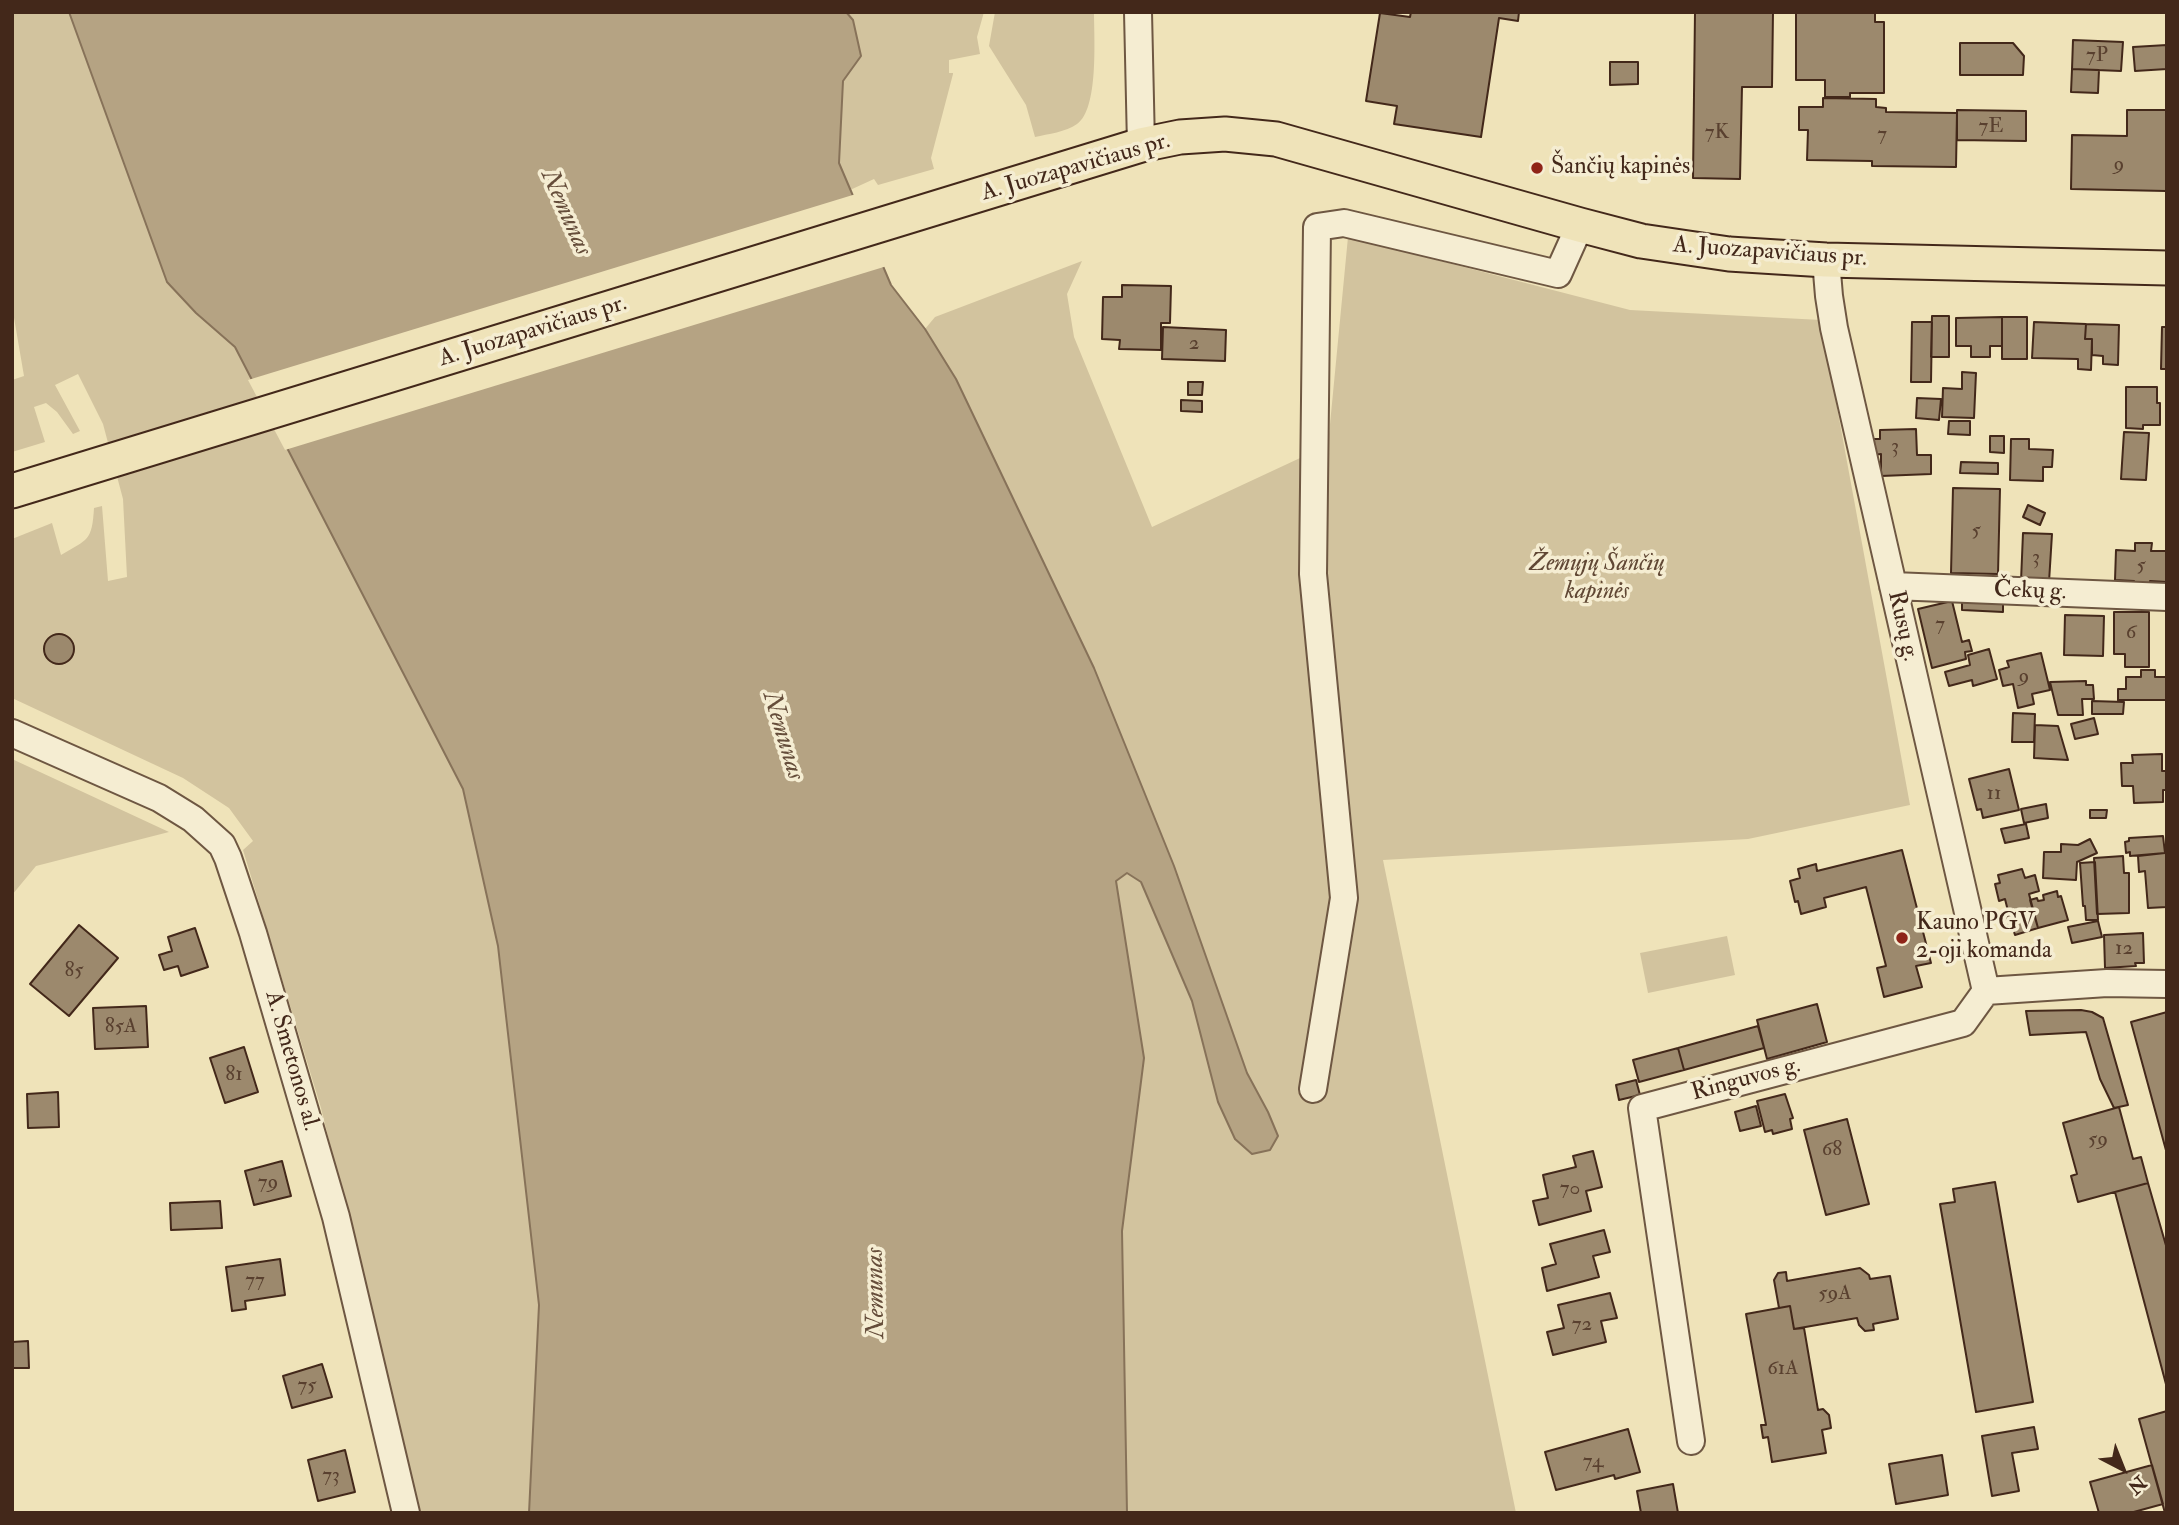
<!DOCTYPE html>
<html>
<head>
<meta charset="utf-8">
<style>
	body { margin:0 }
	#map { position:relative; width:2179px; height:1525px; overflow:hidden; background:#efe3b9; font-family:"IM FELL Double Pica",serif }
	canvas { display:block }
	.frame { position:absolute; inset:0; border:14px solid #43281a; pointer-events:none }
	.north { position:absolute; left:2088px; top:1434px; width:70px; height:70px; -webkit-text-stroke:5px #f5edd2; paint-order:stroke; rotate:138deg; font-size:19px; font-weight:700; line-height:28px; text-align:center; color:#43281a }
	.north::after { content:''; display:block; margin:auto; width:24px; height:32px; background:#43281a; clip-path:polygon(50% 0,100% 100%,50% 72%,0 100%) }
</style>
</head>
<body>
<div id="map">
<canvas width="2179" height="1525"></canvas>
<div class="frame"></div>
<div class="north">N</div>
</div>
<script>
const ctx = document.querySelector('canvas').getContext('2d');
ctx.lineJoin = 'round';
function fillPath(path, color) { ctx.fillStyle = color; ctx.fill(path, 'evenodd'); }
function strokePath(path, color, width, dash) { ctx.strokeStyle = color; ctx.lineWidth = width; ctx.lineCap = dash ? 'butt' : 'round'; ctx.setLineDash(dash || []); ctx.stroke(path); }
function label(font, color, halo, rows, align = 'center') {
  ctx.font = font + ' "IM FELL Double Pica",serif'; ctx.lineWidth = 7; ctx.setLineDash([]); ctx.textBaseline = 'middle'; ctx.strokeStyle = halo; ctx.fillStyle = color; for (const [text, x, y, turn = 0] of rows) {
    ctx.save(); ctx.translate(x, y); ctx.rotate((+turn || 0) * Math.PI / 180); ctx.textAlign = isNaN(turn) ? turn : align; if (halo) ctx.strokeText(text, 0, 0); ctx.fillText(text, 0, 0); ctx.restore();
  }
}
fillPath(new Path2D(`
	M12,12H69L167,282L196,313L235,347L463,789L498,946L539,1305L529,1513H421L321,1108L243,850L253,841L229,808L183,778L12,698V539L52,523L61,555C88,539 92,541 94,508L102,506L108,581L127,577L123,499L103,424L78,374L55,385L80,431L73,434L57,412L46,403L34,407L45,442L12,452V380L24,376L12,306Z
	M846,12H984L977,37L980,54L949,60V73H953V74L931,158L934,169L878,185L874,179L850,190L839,163L843,81L861,56L853,20Z
	M995,12H1094C1094,38 1099,109 1077,124C1066,132 1048,134 1035,137L1026,105L989,46Z
	M1348,237L1630,310L1821,320L1910,805L1748,839L1383,860L1516,1513H1127L1122,1231L1144,1058L1116,881L1127,873L1141,882L1192,1001L1218,1102L1278,1136L1268,1112L1247,1073L1174,866L1094,668L956,379L925,329L935,317L1082,261L1067,294L1074,337L1152,527L1328,445Z
	M12,759L169,832L36,866L12,895Z
	M1727,936L1735,975L1648,993L1640,953Z`), '#d2c39e');
const water = new Path2D(`
	M69,12H846L853,20L861,56L843,81L839,163L891,285L925,329L956,379L1094,668L1174,866L1247,1073L1268,1112L1278,1136L1270,1150L1252,1154L1235,1139L1218,1102L1192,1001L1141,882L1127,873L1116,881L1144,1058L1122,1231L1127,1513H529L539,1305L498,946L463,789L235,347L196,313L167,282Z`);
fillPath(water, '#b5a383');
strokePath(water, '#877259', 2);
fillPath(new Path2D(`
	M856,194L887,266L285,450L248,380Z`), '#efe3b9');
const building = new Path2D(`
	M1411,12H1519L1518,21L1499,18L1481,137L1394,124L1397,106L1366,101L1380,13L1410,17Z
	M1695,12H1773L1772,87H1742L1740,179L1693,178Z
	M1796,12H1875V22H1884V93H1850V97H1825V80H1796Z
	M2073,40L2123,42L2121,71L2072,69Z
	M1960,43H2013L2024,56L2023,75H1960Z
	M2167,45V69L2135,71L2133,47Z
	M1610,62H1638V84L1610,85Z
	M2072,69L2099,70L2098,93L2071,92Z
	M1823,98L1876,99V107L1886,108V112L1957,113L1956,167L1872,166V161L1807,160L1808,130H1799V107H1823Z
	M1957,110L2026,111V141L1957,140Z
	M2127,110H2167L2166,191L2071,189L2072,135L2127,136Z
	M1122,285L1171,286L1170,323H1161V350L1119,349L1120,340L1102,339L1103,297H1122Z
	M1932,316H1949V357H1931Z
	M2002,317V346H1990V357H1971V346H1956V318Z
	M2002,317H2027V359H2002Z
	M1912,322H1932L1931,382H1911Z
	M2034,322L2086,324L2085,339H2092L2091,370L2078,369V359L2032,358Z
	M2086,324L2119,325L2118,365L2103,364V356L2092,355V339H2085Z
	M1163,327L1226,330L1225,361L1162,359Z
	M2162,327H2167V369H2161Z
	M1962,372L1976,373L1974,418L1942,417L1943,388L1962,389Z
	M1188,382H1203L1202,395H1188Z
	M2126,387H2157V403H2160V425H2143V429L2126,428Z
	M1917,398L1941,399L1939,420L1916,418Z
	M1181,400L1202,401V412L1181,411Z
	M1949,421H1970V435L1948,434Z
	M1916,429L1917,455H1931V474L1881,476V454L1873,455V439H1880V430Z
	M2124,432L2149,433L2146,480L2121,479Z
	M1990,436H2004V453L1990,452Z
	M2011,439H2029V449L2053,450L2052,467H2043V481L2010,480Z
	M1961,462L1998,463V474L1960,473Z
	M1953,488L2000,489L1998,574L1951,573Z
	M2028,505L2045,513L2040,525L2023,517Z
	M2023,533L2052,534L2049,582L2021,581Z
	M2135,543H2152L2151,551H2167V582L2150,581V587H2134V581L2115,580L2116,550L2135,551Z
	M1962,597L2003,599V612L1962,610Z
	M1952,601L1962,642L1969,640L1972,651L1965,652L1966,659L1932,668L1918,609Z
	M2114,612H2149V667H2125V654H2114Z
	M2065,615L2104,616L2103,656L2064,655Z
	M44 649a15 15 0 1 1 30 0a15 15 0 1 1-30 0Z
	M1989,649L1997,679L1973,686L1972,680L1949,686L1945,672L1970,665L1968,655Z
	M2041,653L2050,690L2032,694L2034,704L2018,708L2013,684L2003,686L1999,670L2009,667L2007,661Z
	M2141,670H2155V677H2167V700H2118V689H2126V677H2141Z
	M2086,681V685H2093L2094,699H2082L2083,715H2058L2050,682Z
	M2092,701L2124,702L2123,714H2092Z
	M2013,713L2035,714L2034,742H2012Z
	M2094,718L2098,734L2075,739L2071,724Z
	M2035,725L2058,726L2068,760L2034,758Z
	M2162,754V771H2167V790H2163V802L2134,803L2133,786H2122L2121,763H2133L2132,755Z
	M2009,769L2019,810L1983,818L1981,809L1977,810L1969,779Z
	M2046,804L2048,818L2024,823L2021,809Z
	M2090,810H2107L2106,818H2090Z
	M2026,824L2029,838L2005,843L2001,829Z
	M2163,836L2165,853L2130,856V852L2126,853L2125,842L2129,841V838Z
	M2090,839L2097,853L2077,862L2076,880L2043,878L2044,852H2061V844L2078,845Z
	M1902,850L1931,963L1916,966L1922,987L1884,997L1877,968L1886,966L1866,887L1824,898L1826,907L1801,914L1798,901L1795,902L1790,881L1800,878L1798,869L1816,864L1817,871Z
	M2165,853H2167V907L2148,908L2145,871L2139,872L2138,856Z
	M2123,856L2124,873H2129V913L2097,914L2094,858Z
	M2095,862L2098,920H2086L2085,906H2083L2080,863Z
	M2022,869L2025,878L2035,875L2039,891L2029,894L2038,928L2015,935L2012,926L2004,928L2001,918L2009,915L2005,899L1999,901L1995,884L2000,883L1998,875Z
	M2057,891L2058,897L2061,896L2068,920L2038,928L2030,900L2037,898L2038,901L2044,900L2043,895Z
	M2098,921L2102,937L2072,943L2068,927Z
	M79,925L118,958L69,1016L30,984Z
	M195,928L208,967L181,976L178,966L164,970L159,955L172,951L168,937Z
	M2143,933L2144,963H2135L2136,966L2105,968L2104,935Z
	M1817,1004L1827,1042L1767,1059L1757,1020Z
	M146,1006L148,1047L95,1049L93,1008Z
	M2081,1010L2092,1012L2103,1018L2128,1105L2114,1108L2100,1079L2086,1032L2030,1035L2026,1011Z
	M2167,1012V1154L2131,1022Z
	M1758,1026L1764,1048L1684,1070L1678,1048Z
	M244,1047L258,1092L225,1103L210,1058Z
	M1678,1048L1684,1070L1639,1082L1633,1060Z
	M1636,1080L1640,1095L1619,1100L1616,1085Z
	M58,1092L59,1127L28,1128L27,1094Z
	M1785,1094L1793,1118L1790,1119L1792,1129L1773,1134L1772,1130L1765,1132L1757,1101Z
	M1756,1106L1761,1126L1740,1131L1735,1112Z
	M2119,1107L2133,1159L2141,1157L2148,1183L2078,1202L2071,1176L2077,1174L2063,1123Z
	M1847,1119L1869,1204L1826,1215L1804,1130Z
	M1593,1151L1602,1187L1586,1191L1591,1211L1539,1225L1533,1201L1548,1198L1543,1175L1576,1167L1573,1156Z
	M282,1161L291,1196L254,1205L245,1171Z
	M1995,1182L2033,1402L1976,1412L1940,1204L1955,1202L1953,1189Z
	M2148,1183L2167,1249V1388L2115,1192Z
	M220,1201L222,1228L171,1230L170,1203Z
	M1604,1230L1610,1252L1593,1256L1599,1277L1547,1291L1542,1268L1556,1264L1550,1244Z
	M280,1259L285,1295L245,1301L246,1309L232,1311L226,1267Z
	M1860,1268L1869,1275L1870,1279L1890,1276L1898,1319L1873,1324L1874,1330L1865,1331L1859,1325L1857,1318L1794,1329L1790,1306L1779,1308L1774,1280L1778,1273L1786,1272L1787,1281Z
	M1610,1293L1617,1318L1601,1321L1606,1342L1553,1355L1547,1332L1564,1328L1558,1305Z
	M1790,1306L1794,1329L1804,1328L1818,1410L1823,1409L1829,1415L1831,1428L1822,1430L1826,1453L1772,1462L1768,1437L1763,1438L1761,1425H1766L1746,1314Z
	M28,1341L29,1368H12V1342Z
	M322,1364L332,1397L292,1408L283,1376Z
	M2167,1411V1513H2165L2139,1419Z
	M2034,1427L2038,1449L2012,1453L2019,1491L1992,1496L1982,1436Z
	M1628,1429L1640,1472L1615,1479L1614,1475L1556,1490L1545,1452Z
	M345,1450L355,1492L318,1501L308,1460Z
	M1942,1455L1948,1495L1896,1504L1889,1464Z
	M2152,1465L2163,1504L2130,1513H2099L2090,1482Z
	M1673,1484L1678,1513H1641L1637,1491Z`);
fillPath(building, '#9c896d');
strokePath(building, '#43281a', 2);
const minor = new Path2D(`
	M1138,12L1141,145
	M1826,260L1829,296L1834,328L1986,991
	M1893,586L2167,597
	M12,733L159,798L193,819L222,845L228,858L253,933L336,1217L406,1513
	M1986,991L2107,983L2167,984
	M1313,1089L1344,898L1313,574L1317,227L1344,223L1558,274L1580,225
	M1691,1441L1642,1108L1963,1023L1986,991`);
const major = new Path2D(`
	M12,491L1141,145L1180,137L1225,134L1276,139L1580,225L1641,241L1729,254L1826,260L2167,268`);
strokePath(minor, '#6e5742', 30);
strokePath(major, '#43281a', 37);
strokePath(minor, '#f5edd2', 26);
strokePath(major, '#efe3b9', 33);
for (const [x, y, r, color] of [
	[1537,168,7,"#8f2418"],
	[1902,938,7,"#8f2418"]
]) { const dot = new Path2D(); dot.arc(x, y, r, 0, 2 * Math.PI); ctx.fillStyle = color; ctx.fill(dot); strokePath(dot, '#f5edd2', 2.5); }
label('21px', '#59402f', null, [
	["7P",2097,56],
	["7E",1991,127],
	["7K",1717,133],
	["7",1882,135],
	["9",2119,165],
	["2",1194,344],
	["3",1895,447],
	["5",1976,531],
	["3",2036,558],
	["5",2141,566],
	["7",1940,625],
	["6",2131,633],
	["9",2024,677],
	["11",1994,794],
	["12",2124,949],
	["85",74,971],
	["85A",121,1027],
	["81",234,1075],
	["59",2098,1140],
	["68",1832,1150],
	["79",268,1183],
	["70",1570,1189],
	["77",255,1281],
	["59A",1835,1294],
	["72",1582,1325],
	["61A",1783,1369],
	["75",307,1386],
	["74",1593,1462],
	["73",331,1476]
]);
label('24px', '#43281a', '#f5edd2', [
	["A. Juozapavičiaus pr.",1076,168,-16],
	["A. Juozapavičiaus pr.",1770,253,4],
	["A. Juozapavičiaus pr.",533,332,-17],
	["Čekų g.",2030,592,2],
	["Rusų g.",1902,626,77],
	["A. Smetonos al.",291,1061,74],
	["Ringuvos g.",1746,1080,-15]
]);
label('24px', '#43281a', '#f5edd2', [
	["Šančių kapinės",1551,168],
	["Kauno PGV",1916,924],
	["2-oji komanda",1916,952]
], 'left');
label('italic 24px', '#604734', '#f5edd2', [
	["Žemųjų Šančių",1597,565],
	["kapinės",1597,593]
]);
label('italic 26px', '#654d3a', '#f5edd2', [
	["Nemunas",565,213,66],
	["Nemunas",782,736,73],
	["Nemunas",877,1293,-91]
]);
</script>
</body>
</html>
